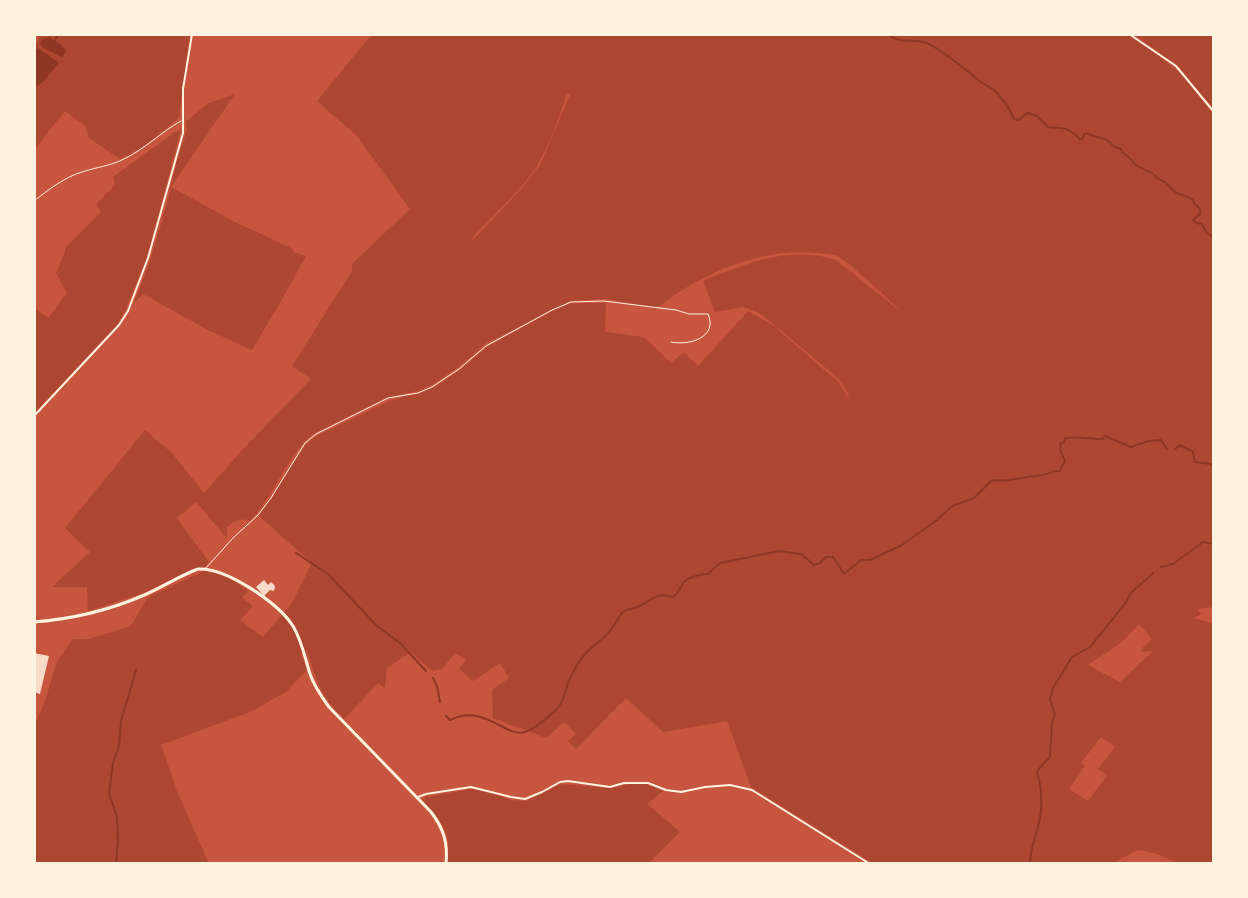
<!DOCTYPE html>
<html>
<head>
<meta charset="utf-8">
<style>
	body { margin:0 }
	#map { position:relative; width:1248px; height:898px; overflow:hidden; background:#c8553d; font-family:Arial,sans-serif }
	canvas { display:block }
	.frame { position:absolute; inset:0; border:36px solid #fff3e0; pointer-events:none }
</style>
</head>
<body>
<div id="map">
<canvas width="1248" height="898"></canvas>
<div class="frame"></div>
</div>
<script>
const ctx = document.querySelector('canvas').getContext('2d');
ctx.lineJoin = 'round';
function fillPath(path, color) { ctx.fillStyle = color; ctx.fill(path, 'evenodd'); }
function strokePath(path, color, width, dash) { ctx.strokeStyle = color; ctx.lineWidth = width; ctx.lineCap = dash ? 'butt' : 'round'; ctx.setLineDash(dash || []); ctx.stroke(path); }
fillPath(new Path2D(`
	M42,34H190L179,118L143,147L120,159L89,138L85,126L65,111L34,150V46Z
	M372,34H1128L1154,51L1157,55L1180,72L1214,115V607L1197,609L1201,614L1194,618L1214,624V864H1180L1157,854L1141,850L1135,851L1112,864H874L751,787L727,721L663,732L626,698L576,749L568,741L576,734L564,722L546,738L493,718L492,690L509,678L500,663L473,681L459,669L466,659L455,653L442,669L432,671L411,652L387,668L385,688L378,683L344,719C318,693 319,684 307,652L301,654L307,670L286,692L250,712L161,745L177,791L209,864H34V726L45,701L57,661L73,639H89L131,626L148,597L204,571L218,574L234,581L248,591L242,598L253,606L240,620L263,637L292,603L312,563L259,516L306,444L317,436L389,401L434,388L460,370L487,347L553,311L572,303H606L605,332L644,337L671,363L684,352L698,366L748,311L774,326L830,375L837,380L849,399L848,393L839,379L761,314L744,307L715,312L703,281C744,264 791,245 836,260L900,311C891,301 845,258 835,255C829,254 822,254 816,253C760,247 700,274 657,308L606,299L570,301L485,344L457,368L432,385L417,391L388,397L313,434C287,455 275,495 250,521C240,517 235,521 227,527V538L196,502L177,518L209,562L204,567L185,573L143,593L88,611L87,587H52L90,552L65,528L145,430L172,453L204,493L244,448L311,379L292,366L352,271V264L410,209L356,135L317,101ZM567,93L570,95L540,165L522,188L473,240H471C491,215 522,192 538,164C551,142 559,117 567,93ZM1139,624L1152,639L1140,650L1144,652L1153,651L1120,682L1088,665L1121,643ZM1101,737L1115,747L1098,769L1107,775L1088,801L1069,789L1085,766L1081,763Z
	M1133,34H1214V109L1177,65Z
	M235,94L171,187L233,221L293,249V252L306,256L284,296L252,350L206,329L143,294L134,303L150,261L168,200L176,163L187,130L186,121L209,103Z
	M181,130L147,257L126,309L118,324L34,413V308L48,318L67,293L56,273L65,252V248L101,212L96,204L115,185L113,177L175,132Z
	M636,783L648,784L663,791L647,804L680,832L648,864H447C452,833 443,824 424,801L425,797L471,789L491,793L512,800L526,801L561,784L610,788Z`), '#ae4732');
fillPath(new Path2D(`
	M49,37L60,44L66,50L63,57H61L42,47L40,44L42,39Z
	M38,48L59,63L43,82L34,88V54Z`), '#8f3625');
strokePath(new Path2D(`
	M888,34C899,44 910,39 924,42C936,45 970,73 981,82C986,86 993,88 997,93C1004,101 1010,109 1014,119L1019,120L1027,113L1037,116L1048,127C1067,129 1065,126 1080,139H1082L1085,133L1107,140L1115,147L1121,149L1122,152C1128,156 1131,160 1136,165C1144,171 1152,170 1158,179C1168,181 1169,189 1177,193C1183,196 1188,196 1193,200L1194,203L1200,209V214L1193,220L1196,223L1202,224L1207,233L1214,238
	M53,42L59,34
	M1214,246V252
	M1175,449L1180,445L1193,452L1195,462L1211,464L1214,468
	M296,553L328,574L377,626L400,643L426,671
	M1161,567L1173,564L1203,542L1214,544
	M433,678L437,686L440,702
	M446,716L450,720C485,703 505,738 525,732C535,729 547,718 555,711C565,702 565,689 570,678C574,670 580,659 587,652C593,645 603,640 609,632C615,626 617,618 623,612C628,608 634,609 640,606C653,599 657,592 673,597C680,592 679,588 684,582C690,577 700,574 708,574L720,563L779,551L801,554L814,565L820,563L826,557H833L844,574L861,560H870L902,545L937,520L952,506L974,498L992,480C1008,482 1012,479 1027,477C1038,475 1044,477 1054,471H1060L1065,461L1061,452L1060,444L1064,442L1065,438C1079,436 1090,439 1103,439L1105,436L1131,447L1148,441L1161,440L1167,449
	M116,864L118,840L117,817L109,794L113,763L119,746L121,721L136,670
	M1030,864C1030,847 1037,834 1040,818C1043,802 1041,786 1037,771L1050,757L1052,722L1055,714L1050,699L1053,688L1072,657L1090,647L1124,605L1131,593L1153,573`), '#8f3625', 2);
fillPath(new Path2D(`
	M264,580L268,585L271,582L275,586L274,591L270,590L264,596L256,587Z
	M34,653L49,656L40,694L34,692Z`), '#f7dbc8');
strokePath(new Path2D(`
	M34,201C48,190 65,177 82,172C97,167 110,166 124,159C145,149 161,132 181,121
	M206,568L233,538L258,515L271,498L305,443L316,434L388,398L418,393L432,387L459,369L486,346L552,310L571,302L604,301L676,310L689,314H708C718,337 690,346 671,342`), '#fff3e0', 1);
strokePath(new Path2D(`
	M1129,34L1176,66L1214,112
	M34,416L119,325L128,311L148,258L183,133V89L192,34
	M418,797L426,794L471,787L511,797L525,799L542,792L560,782L568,781L610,787L624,783H648L666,790L681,792L705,787L730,785L752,790L870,864`), '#fff3e0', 2);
strokePath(new Path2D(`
	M34,622C72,619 107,611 142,596C161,588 179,576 198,569C226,567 278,603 293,626C302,641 305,658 310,674C314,686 321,696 329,707L431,812C444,829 448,843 446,864`), '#fff3e0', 3);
</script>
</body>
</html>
